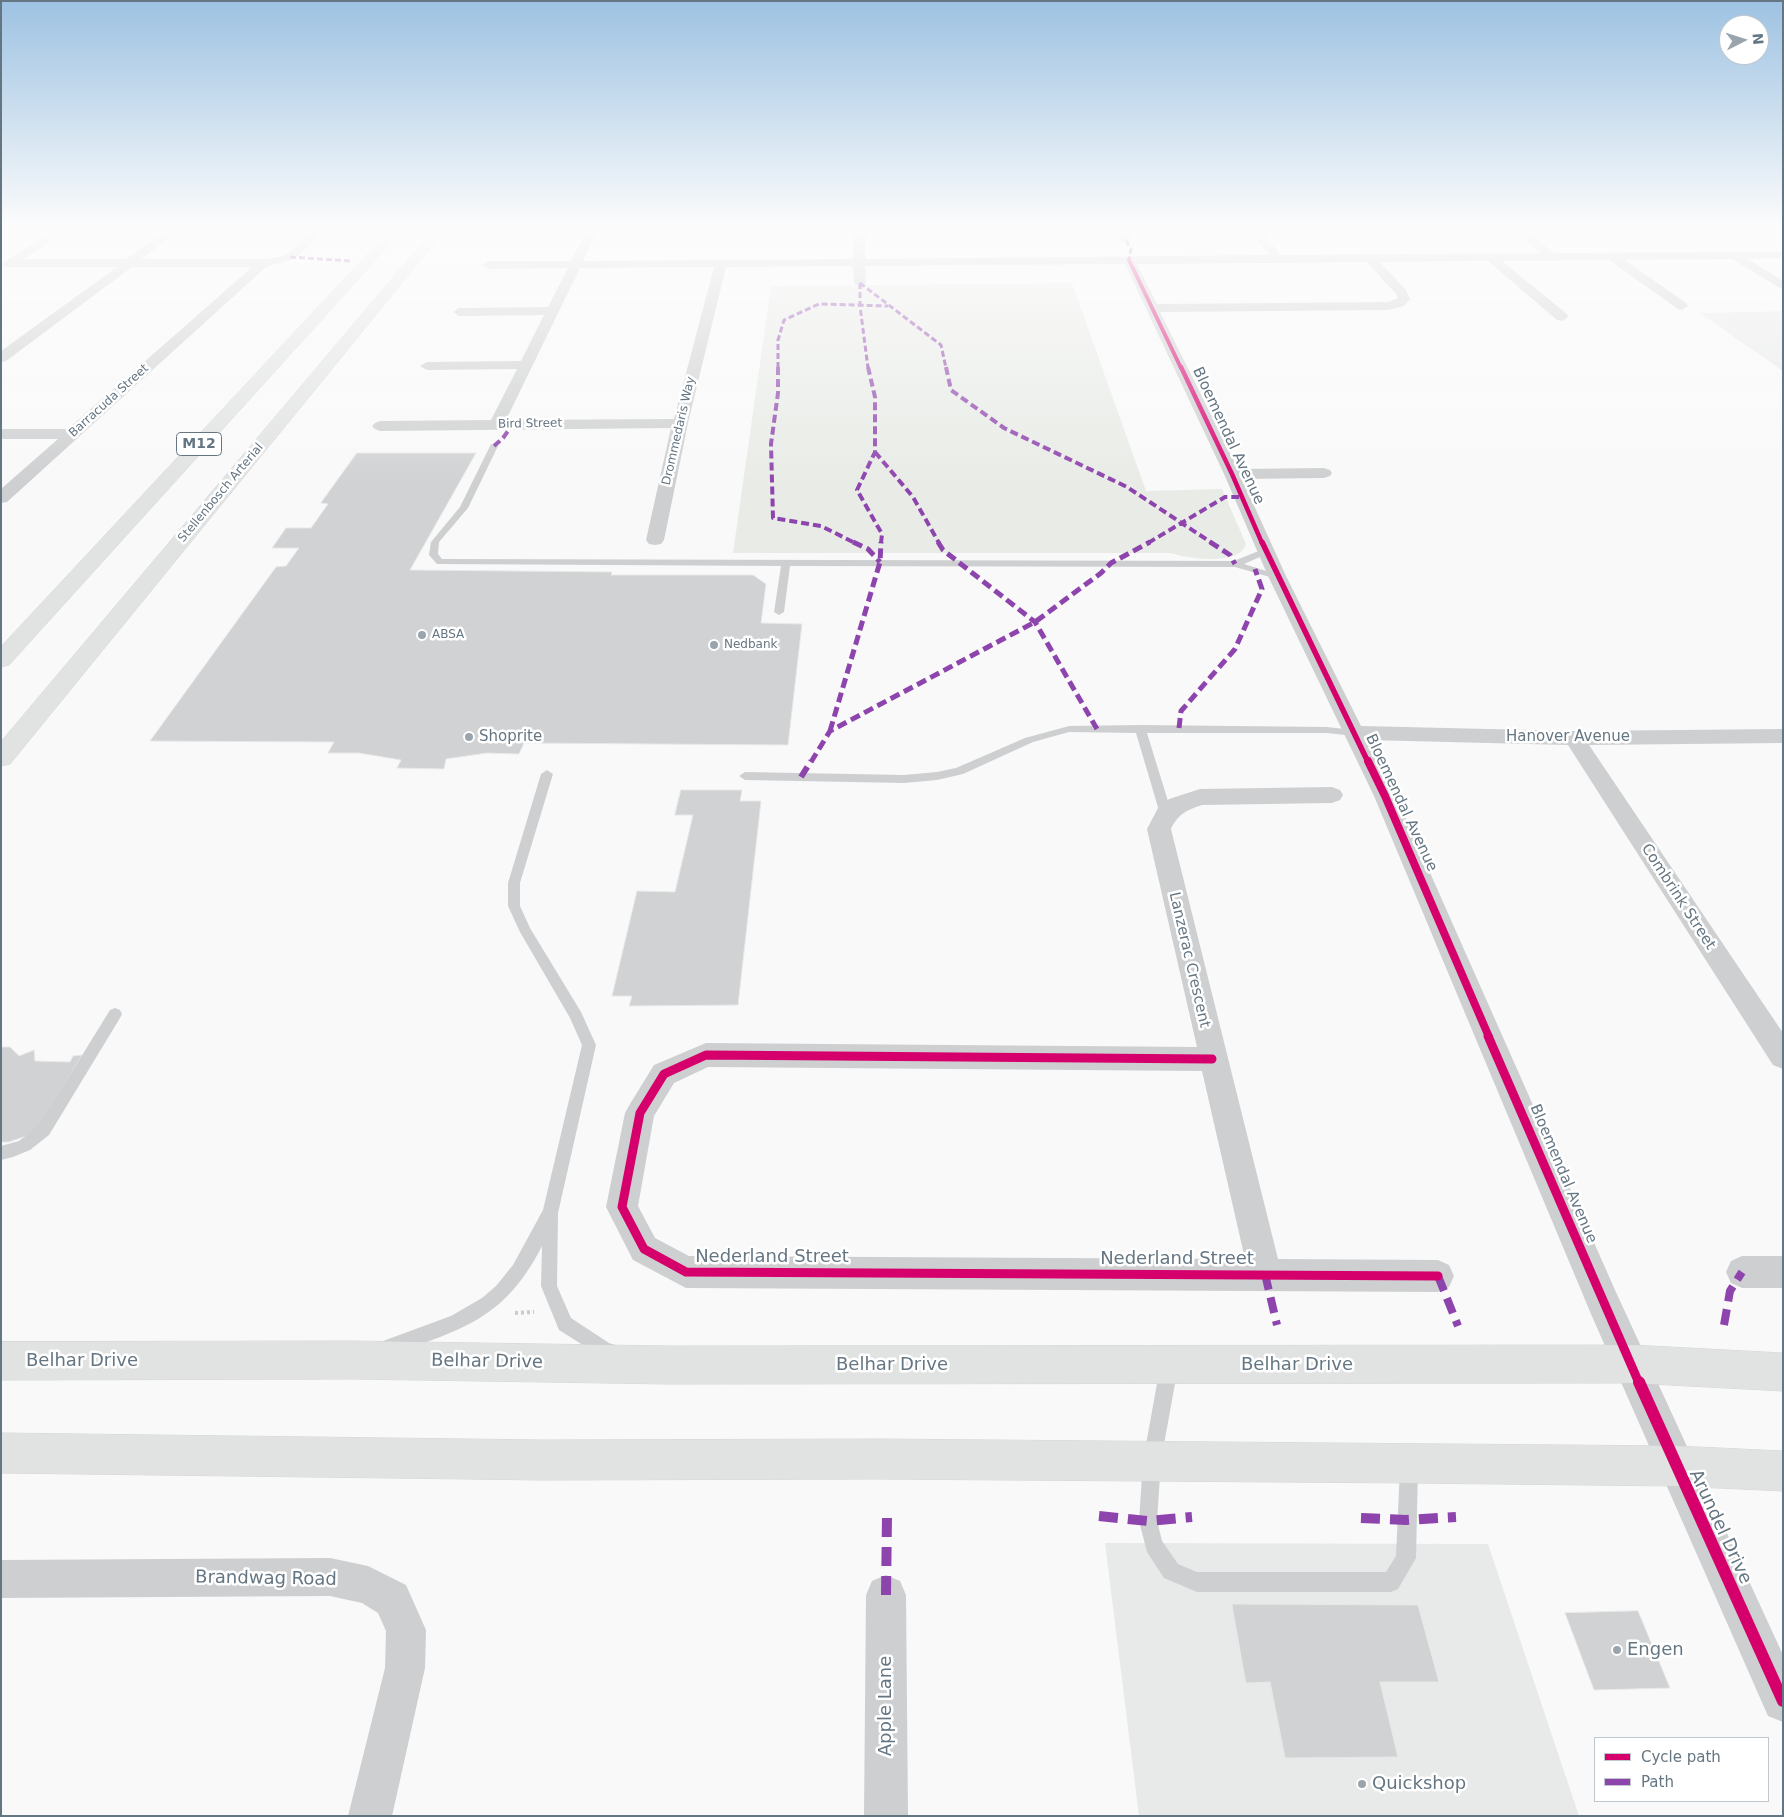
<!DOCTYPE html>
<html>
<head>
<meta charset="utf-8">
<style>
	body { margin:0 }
	#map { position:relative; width:1784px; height:1817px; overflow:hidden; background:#f9f9f9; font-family:"DejaVu Sans",sans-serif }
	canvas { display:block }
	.frame { position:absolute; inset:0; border:2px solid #657683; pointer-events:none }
	.legend { position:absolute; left:1594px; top:1737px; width:175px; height:65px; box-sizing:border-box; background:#fff; border:1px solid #c1c8cd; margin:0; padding:6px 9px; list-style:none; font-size:15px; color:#657683 }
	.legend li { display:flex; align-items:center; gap:10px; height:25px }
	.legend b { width:25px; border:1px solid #c1c8cd }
	.north { position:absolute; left:1719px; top:15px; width:50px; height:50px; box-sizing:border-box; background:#fff; border:1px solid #c1c8cd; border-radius:50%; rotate:85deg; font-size:14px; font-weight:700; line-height:20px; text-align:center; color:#657683 }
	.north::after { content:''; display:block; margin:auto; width:18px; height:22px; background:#99a4ac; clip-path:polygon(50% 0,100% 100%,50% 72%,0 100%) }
</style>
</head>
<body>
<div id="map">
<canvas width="1784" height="1817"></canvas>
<div class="frame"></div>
<ul class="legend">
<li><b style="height:6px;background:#d6006c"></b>Cycle path</li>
<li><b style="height:6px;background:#8e44ad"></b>Path</li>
</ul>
<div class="north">N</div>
</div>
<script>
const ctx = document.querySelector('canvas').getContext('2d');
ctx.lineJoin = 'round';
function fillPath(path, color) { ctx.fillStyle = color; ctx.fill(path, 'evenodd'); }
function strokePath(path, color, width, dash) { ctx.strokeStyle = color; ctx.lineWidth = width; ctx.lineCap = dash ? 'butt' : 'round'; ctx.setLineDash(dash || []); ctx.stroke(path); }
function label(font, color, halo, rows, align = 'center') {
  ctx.font = font + ' "DejaVu Sans",sans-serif'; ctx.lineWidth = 5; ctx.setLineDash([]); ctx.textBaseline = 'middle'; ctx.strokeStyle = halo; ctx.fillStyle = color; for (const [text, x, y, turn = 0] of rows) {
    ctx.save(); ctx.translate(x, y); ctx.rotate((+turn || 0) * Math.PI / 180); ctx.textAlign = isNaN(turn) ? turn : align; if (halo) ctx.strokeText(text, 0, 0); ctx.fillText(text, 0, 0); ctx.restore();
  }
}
fillPath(new Path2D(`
	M1783,311V371L1700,313Z
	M1105,1543L1488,1544L1579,1816H1139Z`), '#e8e9e9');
fillPath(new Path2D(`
	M1072,283L1146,491L1222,489L1246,544C1240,566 1188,559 1171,553H733L771,286Z`), '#e8ebe6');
const building = new Path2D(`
	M357,453H476L410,570L612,572L611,575H753L766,584L761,623L802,624L788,745L524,743L519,754L487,753L446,759L444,769L397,768L401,760L359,753H328L334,742L150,741L276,567L286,566L299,548H272L286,528H311L328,504L321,503Z
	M681,790H742L740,801H761L738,1005L629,1006L632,996H612L637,891L675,892L693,815H675Z
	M1,1047H10L19,1056L34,1050L35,1061L70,1062L73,1056L82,1055L41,1124L29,1135L9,1142H1Z
	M1232,1604L1418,1605L1439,1682H1380L1398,1757L1285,1758L1270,1682L1246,1683Z
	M1638,1611L1670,1688L1594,1690L1565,1613Z`);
fillPath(building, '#d0d2d3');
strokePath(building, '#e8e8e8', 1);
const secondary = new Path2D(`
	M352,1341L669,1346L1632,1345L1783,1353V1391L1632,1383L669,1384L352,1379L1,1380V1342Z
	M1,1433L543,1440L878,1439L1676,1446L1783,1451V1491L1676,1486L1410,1483L878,1479L543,1480L1,1473Z`);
const primary = new Path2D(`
	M391,229H404L9,665L1,667V647Z
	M434,229H446L10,764L1,766V742Z`);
strokePath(secondary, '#d5d6d7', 1);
strokePath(primary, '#d5d6d7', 1);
strokePath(new Path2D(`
	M515,1313L534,1312`), '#cbcccd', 4, [3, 3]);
fillPath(new Path2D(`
	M491,444L498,446L468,508L439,542L438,554L442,559L1234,561L1266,548L1270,551L1269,553L1244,564L1282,576L1277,579L1235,567L790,566L784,612L779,615L774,612L781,566L437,564L429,555L431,542L460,507Z
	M1140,725L1327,727L1354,730L1359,733L1354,736L1327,733H1147L1172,814L1166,818L1160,814L1136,733L1069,732L1033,742L963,774L937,780L904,783L745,780L739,776L745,772L904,775L937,772L956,768L1025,738L1069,726Z
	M547,770L553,774L520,883V906L530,928L581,1012L596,1045L558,1213L557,1286L571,1318L609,1343L618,1346L621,1352L618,1358L612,1361L605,1359L559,1330L541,1286L542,1246C505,1319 462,1330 389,1355L383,1353L381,1347L383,1341L451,1316L482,1298L496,1286L513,1265L543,1210L582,1045L570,1018L520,932L508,906V883L541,774Z
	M115,1008L120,1010L122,1014L120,1018L49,1135L30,1150L13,1157L1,1160V1146L19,1141L39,1125L110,1010Z
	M1169,1358L1175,1361L1178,1367L1161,1461L1157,1521L1162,1541L1178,1564L1197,1572H1386L1396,1556L1400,1468L1403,1462L1409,1459L1415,1462L1418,1468L1416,1558L1398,1589L1391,1592H1197L1164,1578L1147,1552L1139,1521L1143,1461L1160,1367L1163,1361Z`), '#cecfd0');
fillPath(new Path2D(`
	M56,229H69L24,259H126L168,229H181L141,259H268L286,255L315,229H328L294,259L266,267L7,502L1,503V489L58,439H1V429H68L252,267H132L6,361L1,362V351L117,267H5L3,264L5,261Z
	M587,229H599L583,261L853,259L854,229H866L865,259L1269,255L1249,229H1261L1280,255L1540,253L1511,229H1524L1554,253L1783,252V258L1748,259L1783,281V290L1732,259L1625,260L1686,303L1688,306L1682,310L1678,309L1609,260L1502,261L1567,314L1568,317L1562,321L1557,320L1488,261L1380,262L1406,290L1410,299L1404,306L1388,310L1160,312L1238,469L1324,468L1330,470L1332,473L1330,476L1324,478L1242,479L1286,576L1361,726L1574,731L1783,729V743L1589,745L1783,1033V1069L1773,1065L1568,745L1368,740L1396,796L1615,1290L1783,1655V1722L1768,1716L1591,1314L1374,796L1268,576L1224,474L1125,264L865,266L866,283L860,287L854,283L853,266L726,267L688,423L664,540L661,544L655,545L649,544L646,540L671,428L380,431L375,429L372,426L375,423L380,421L491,420L517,369L427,370L420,366L427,362L521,361L544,315L459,316L453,312L459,308L548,307L568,268L489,269L483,265L489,261H571ZM1277,263L1367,262L1396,294L1398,298L1388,302L1157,304L1137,264ZM714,267L674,419L506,420L580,268Z
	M1115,229H1127L1132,240L1130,242H1122Z
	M1773,229H1783V234Z
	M1332,787L1340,790L1343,795L1340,800L1332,803L1202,805C1187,810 1178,814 1171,829L1278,1259L1438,1260L1449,1265L1454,1276L1449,1287L1438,1292L686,1288L633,1260L606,1207L625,1113L630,1104L654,1065L706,1043L1197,1047L1147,829L1158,808L1169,799L1200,789ZM708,1067L1202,1071L1245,1259L689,1256L655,1238L638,1206L654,1116L674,1083Z
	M1742,1256H1783V1288H1742L1731,1283L1726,1272L1731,1261Z
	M330,1558L368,1566L406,1585L426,1630L425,1668L392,1816H348L385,1668L386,1631L378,1613L362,1603L330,1596L1,1598V1560Z
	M886,1575L900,1581L906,1595L908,1816H864L866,1595L872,1581Z`), '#cecfd0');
fillPath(secondary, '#e1e2e2');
fillPath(primary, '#e1e2e2');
strokePath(new Path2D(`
	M1126,240L1131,249L1129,260
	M290,257L351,261
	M860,283L941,345L946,368
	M860,283V306L868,368
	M778,368V340L784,320L819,304L888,306`), '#8e44ad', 3, [6, 3]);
strokePath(new Path2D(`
	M778,367V393L771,444L773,518L821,526L855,543
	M868,367L875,397V452L857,490L882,534L881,543
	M946,367L951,390L1004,428L1127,487L1212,543
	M494,446L503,438L513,424
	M875,452L913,497L939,543
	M1148,543L1225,497H1242`), '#8e44ad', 4, [8, 4]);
strokePath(new Path2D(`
	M853,542L868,549L880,562
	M938,542L943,550L1035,622L1097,729
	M1210,542L1230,555L1235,564
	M1179,728L1181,711L1235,649L1262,589L1255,569
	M830,731L880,562L881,542
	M811,762L830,731L1035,622L1101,573L1111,563L1150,542`), '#8e44ad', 5, [10, 5]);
strokePath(new Path2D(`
	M801,777L811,761`), '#8e44ad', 6, [12, 6]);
strokePath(new Path2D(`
	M1265,1274L1277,1325
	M1438,1276L1458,1326
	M1724,1325L1730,1291L1742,1272`), '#8e44ad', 8, [16, 8]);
strokePath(new Path2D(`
	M1099,1516L1148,1521L1192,1517
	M1361,1518L1406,1520L1456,1517
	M886,1595L887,1516`), '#8e44ad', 10, [19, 10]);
strokePath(new Path2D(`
	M1129,260L1181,368`), '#d6006c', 4);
strokePath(new Path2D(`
	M1181,367L1232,474L1262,543`), '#d6006c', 4.5);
strokePath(new Path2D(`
	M1262,542L1368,762`), '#d6006c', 5.5);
strokePath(new Path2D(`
	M1368,761L1385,796L1489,1037`), '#d6006c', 8);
strokePath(new Path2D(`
	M1488,1036L1639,1383
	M1212,1059L706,1055L664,1074L640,1113L622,1207L644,1249L686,1272L1438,1276`), '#d6006c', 9);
strokePath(new Path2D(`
	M1639,1382L1783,1701`), '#d6006c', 12);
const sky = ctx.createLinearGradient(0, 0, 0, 483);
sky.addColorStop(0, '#9dc2e2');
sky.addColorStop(0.47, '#fcfcfc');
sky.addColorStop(1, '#fcfcfc00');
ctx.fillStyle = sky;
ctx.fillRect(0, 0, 1784, 483);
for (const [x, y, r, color] of [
	[422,635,5,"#99a4ac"],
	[714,645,5,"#99a4ac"],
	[469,737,5,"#99a4ac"],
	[1617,1650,5,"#99a4ac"],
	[1362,1784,5,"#99a4ac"]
]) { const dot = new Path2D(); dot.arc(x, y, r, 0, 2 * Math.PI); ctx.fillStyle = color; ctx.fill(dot); strokePath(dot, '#fff', 2); }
label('12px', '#657683', '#fff', [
	["Barracuda Street",109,401,-42],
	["Bird Street",530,424,-1],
	["Drommedaris Way",679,431,-77],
	["Stellenbosch Arterial",221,493,-50]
]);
label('12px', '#657683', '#fff', [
	["ABSA",432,635],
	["Nedbank",724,645]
], 'left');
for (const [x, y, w] of [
	[199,444,45]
]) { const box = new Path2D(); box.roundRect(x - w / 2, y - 11.5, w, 23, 4); ctx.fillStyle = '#fff'; ctx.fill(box); strokePath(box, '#657683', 1); }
label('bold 14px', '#657683', null, [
	["M12",199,444]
]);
label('15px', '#657683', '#fff', [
	["Bloemendal Avenue",1228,436,65],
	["Hanover Avenue",1568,737],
	["Bloemendal Avenue",1401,803,65],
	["Combrink Street",1678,897,57],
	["Lanzerac Crescent",1189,960,77],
	["Bloemendal Avenue",1563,1174,67]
]);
label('15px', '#657683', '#fff', [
	["Shoprite",479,737]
], 'left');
label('18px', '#657683', '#fff', [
	["Nederland Street",772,1257],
	["Nederland Street",1177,1259],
	["Belhar Drive",82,1361],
	["Belhar Drive",487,1362,1],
	["Belhar Drive",892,1365],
	["Belhar Drive",1297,1365],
	["Arundel Drive",1720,1527,65],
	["Brandwag Road",266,1579,1],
	["Apple Lane",886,1706,-90]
]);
label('18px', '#657683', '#fff', [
	["Engen",1627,1650],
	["Quickshop",1372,1784]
], 'left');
</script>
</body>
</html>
